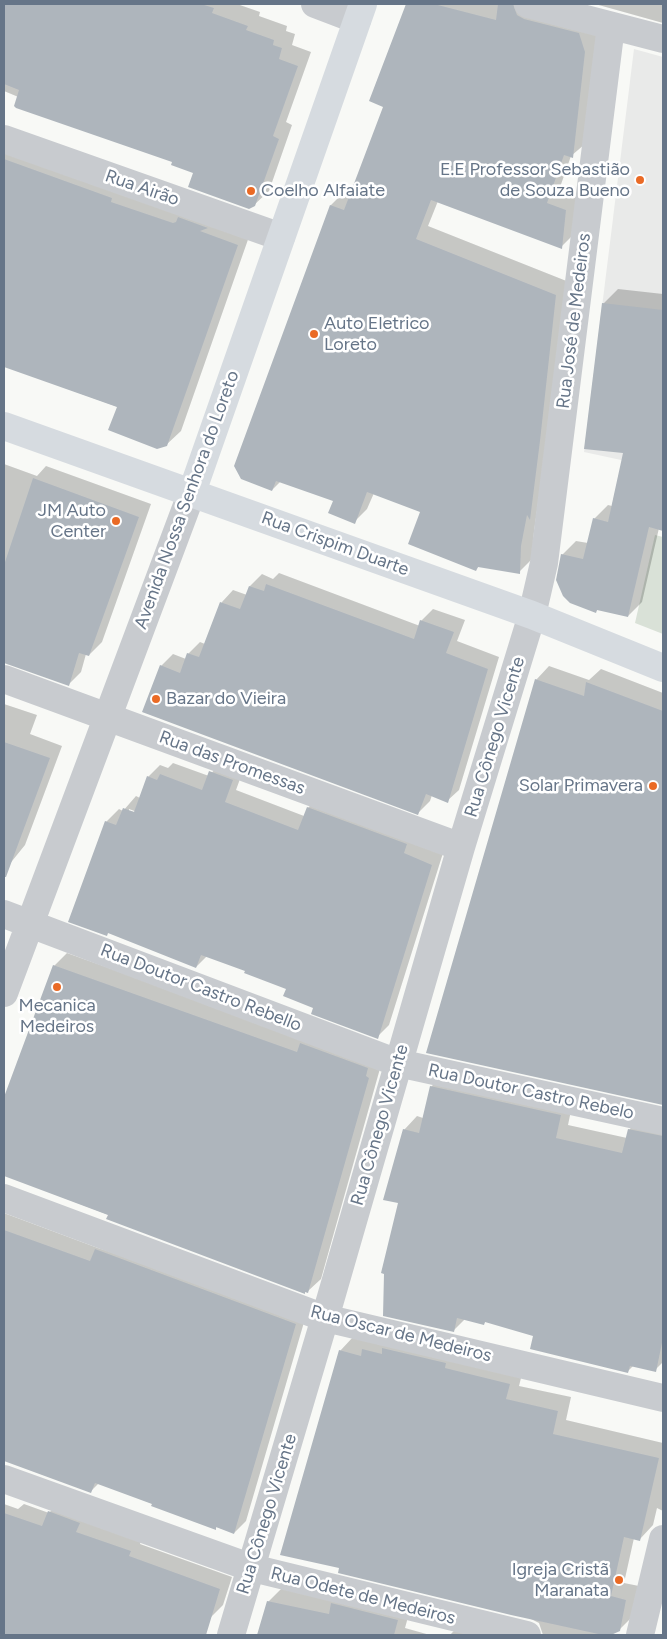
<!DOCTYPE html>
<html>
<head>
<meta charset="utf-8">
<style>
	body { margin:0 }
	#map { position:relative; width:667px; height:1639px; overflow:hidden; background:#f8f9f6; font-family:Figtree,sans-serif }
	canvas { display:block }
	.frame { position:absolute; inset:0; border:5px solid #667588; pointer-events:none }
</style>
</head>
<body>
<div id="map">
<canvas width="667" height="1639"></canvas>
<div class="frame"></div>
</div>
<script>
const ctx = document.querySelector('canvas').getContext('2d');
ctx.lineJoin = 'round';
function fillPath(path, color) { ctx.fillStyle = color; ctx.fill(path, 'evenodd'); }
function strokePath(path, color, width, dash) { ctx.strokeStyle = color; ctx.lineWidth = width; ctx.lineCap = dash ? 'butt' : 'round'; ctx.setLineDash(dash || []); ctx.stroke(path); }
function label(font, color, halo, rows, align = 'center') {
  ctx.font = font + ' Figtree,sans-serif'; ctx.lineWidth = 5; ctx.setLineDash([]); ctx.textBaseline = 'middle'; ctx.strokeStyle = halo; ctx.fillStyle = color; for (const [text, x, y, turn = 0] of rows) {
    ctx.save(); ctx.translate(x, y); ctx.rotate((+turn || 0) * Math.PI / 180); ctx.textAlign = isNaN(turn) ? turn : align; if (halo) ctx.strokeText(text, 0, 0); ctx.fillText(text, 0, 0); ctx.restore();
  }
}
fillPath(new Path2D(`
	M634,49L663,57V469L584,452Z`), '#e9eae9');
fillPath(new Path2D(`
	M655,535L663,537V634L635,623Z`), '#d9e1d7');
fillPath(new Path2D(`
	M4,4H237L260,12L259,16L287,26L286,31L295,34L292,45L311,52L286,122L292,125L269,191L254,205L174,162L4,91Z
	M407,4H534L592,21L597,38L585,144L571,156L559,190L579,198L574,234L561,247L438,201L428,226L569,282L534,532L532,559L519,572L479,566L476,569L422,511L374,493L367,509L354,522L334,500L281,481L272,490L235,466L331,205L344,192L351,195L385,106L370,100Z
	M595,4H663V23Z
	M4,140L251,231L181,431L166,445L118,407L4,366Z
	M618,289L663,294V529L659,528L642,602L628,616L598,609L596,611L562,555L576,541L588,543L594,519L608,505L612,506L624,452L603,304Z
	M4,464L37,476L46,466L151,504L102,642L89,655L86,654L81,672L68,685L4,661Z
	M279,573L420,626L421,621L433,609L465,620L457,641L499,657L459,790L447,801L432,795L430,801L418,813L161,666L173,654L186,659L188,654L200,642L205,644L222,602L233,590L247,595L250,586L262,574L273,579Z
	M549,666L589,680L601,669L663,693V1104L427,1052L536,680Z
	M4,704L37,715L30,734L62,746L25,845L4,871Z
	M223,760L244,768L236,790L304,816L308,808L320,795L443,853L389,1025L377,1037L315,1007L287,988L246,970L207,956L196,967L106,822L119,809L123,811L136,796L140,798L148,777L160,765L168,768L173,763L209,776ZM129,809L140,813L129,811Z
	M67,953L381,1065L321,1279L308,1291L4,1175V1102L54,966Z
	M444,1073L573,1101L568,1125L627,1138L629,1130L642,1116L663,1120V1362L655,1370L634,1365L628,1371L534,1335L486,1321L484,1323L465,1319L453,1331L399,1202L404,1130L417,1116L423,1118L431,1087Z
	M4,1213L98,1248L307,1312L246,1521L234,1533L217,1527L215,1528L99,1483L90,1492L24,1445L4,1437Z
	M353,1337L523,1370L519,1386L571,1397L566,1420L663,1443V1511L657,1508L653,1525L640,1539L634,1538L624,1583L639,1586L633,1616L619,1630L608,1635H543L539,1623L531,1619L340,1351Z
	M61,1500L142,1539L140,1544L232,1577L223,1605L211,1617L204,1631L200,1635H4V1504L18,1509L24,1504L49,1513Z
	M282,1588L411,1606L405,1628L430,1635H258L268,1602Z
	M465,1619L531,1635H450Z`), '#0003');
fillPath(new Path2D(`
	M4,4H201L214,8L212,13L248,26L246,30L274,40L273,45L282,48L279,59L298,66L273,136L279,139L255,206L249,209L188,187L193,173L171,165L172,162L16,108L14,106L19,90L4,84Z
	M406,4H434L496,20L498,4H513L517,15L524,19L579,33L585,52L573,158L564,155L547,203L566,210L562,249L431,200L416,239L556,295L540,441L530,520L527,515L521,546L520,574L478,567L476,571L408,544L420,512L367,492L355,524L328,513L333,501L276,481L272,491L241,479L234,466L330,205L344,210L383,107L369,101Z
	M4,159L112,198L111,202L173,223L176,222L178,217L208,228L200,231L238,245L167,446L157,449L108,430L117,407L4,367Z
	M602,303L663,310V531L649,527L628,617L597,610L596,613L570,603L563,596L556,580L561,554L583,559L593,518L608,522L623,453L584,449Z
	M33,478L139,517L89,656L79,653L69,686L4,663V565Z
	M266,584L414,639L420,620L454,632L446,653L488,669L448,803L426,794L418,815L142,712L160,665L180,673L187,653L199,657L220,602L240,609L249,586L264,591Z
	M535,679L584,696L586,682L663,711V1105L426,1053Z
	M4,742L50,758L6,877H4Z
	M209,771L233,780L225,802L298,830L307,807L407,844L404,853L432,865L378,1039L311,1014L313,1008L283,996L286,989L244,973L245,971L201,955L196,968L108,933L107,936L68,922L105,821L116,825L123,808L134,812L147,776L157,780L160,774L202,790Z
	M53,965L297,1052L300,1043L368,1068L366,1076L369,1078L308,1293L305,1292V1294L106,1219L108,1215L4,1176V1097Z
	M430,1086L561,1115L556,1138L622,1153L628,1129L663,1136V1338L656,1372L630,1366L628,1373L530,1349L533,1336L485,1322L484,1325L457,1318L454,1332L383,1316L384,1274L381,1273L398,1203L383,1200L403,1129L419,1133Z
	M4,1230L90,1261L95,1249L296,1324L234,1534L216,1527V1530L151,1506L152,1504L95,1483L91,1493L4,1461Z
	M382,1348L446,1363L445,1368L510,1384L506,1399L558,1411L553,1434L659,1458L640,1541L624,1537L611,1596L626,1600L620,1631L611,1635H603L511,1615L338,1573L339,1568L280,1555L339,1350L361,1356L362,1349L382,1354Z
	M48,1511L80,1523L76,1532L131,1551L129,1556L220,1589L206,1635H4V1513L42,1526Z
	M267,1601L329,1614L331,1603L398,1620L394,1635H257Z`), '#aeb5bc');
strokePath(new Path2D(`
	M315,4L357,20
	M528,4L663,39
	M4,139L281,237
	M4,679L461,847
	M4,914L398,1063L663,1121
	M4,993L192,492
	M4,1198L325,1318L663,1398
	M4,1479L252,1568L527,1635
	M231,1635L325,1318L461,847L532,615L544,563L611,26
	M640,1635L663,1539`), '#c8cbcf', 28);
strokePath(new Path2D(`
	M4,426L532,615L663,668
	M192,492L363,4`), '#d6dbe0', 28);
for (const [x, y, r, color] of [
	[640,180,5,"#ea6a25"],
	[251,191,5,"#ea6a25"],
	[314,334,5,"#ea6a25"],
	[116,521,5,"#ea6a25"],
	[156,699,5,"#ea6a25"],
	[653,786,5,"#ea6a25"],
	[57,987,5,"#ea6a25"],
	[619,1580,5,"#ea6a25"]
]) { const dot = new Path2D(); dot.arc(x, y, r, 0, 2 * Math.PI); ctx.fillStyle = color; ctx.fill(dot); strokePath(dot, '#fff', 2); }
label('18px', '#667588', '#fff', [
	["E.E Professor Sebastião",630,170],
	["de Souza Bueno",630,191],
	["Coelho Alfaiate",261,191,"left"],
	["Auto Eletrico",324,324,"left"],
	["Loreto",324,345,"left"],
	["JM Auto",106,511],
	["Center",106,532],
	["Bazar do Vieira",166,699,"left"],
	["Solar Primavera",643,786],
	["Mecanica",57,1006,"center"],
	["Medeiros",57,1027,"center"],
	["Igreja Cristã",609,1570],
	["Maranata",609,1591]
], 'right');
label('18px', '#667588', '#fff', [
	["Rua Airão",142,188,19],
	["Rua José de Medeiros",574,321,-83],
	["Avenida Nossa Senhora do Loreto",187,500,-70],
	["Rua Crispim Duarte",335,544,20],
	["Rua Cônego Vicente",495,737,-73],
	["Rua das Promessas",232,763,20],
	["Rua Doutor Castro Rebello",201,988,21],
	["Rua Doutor Castro Rebelo",531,1092,12],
	["Rua Cônego Vicente",380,1125,-74],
	["Rua Oscar de Medeiros",401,1334,14],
	["Rua Cônego Vicente",267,1514,-73],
	["Rua Odete de Medeiros",363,1596,14]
]);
</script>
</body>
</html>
